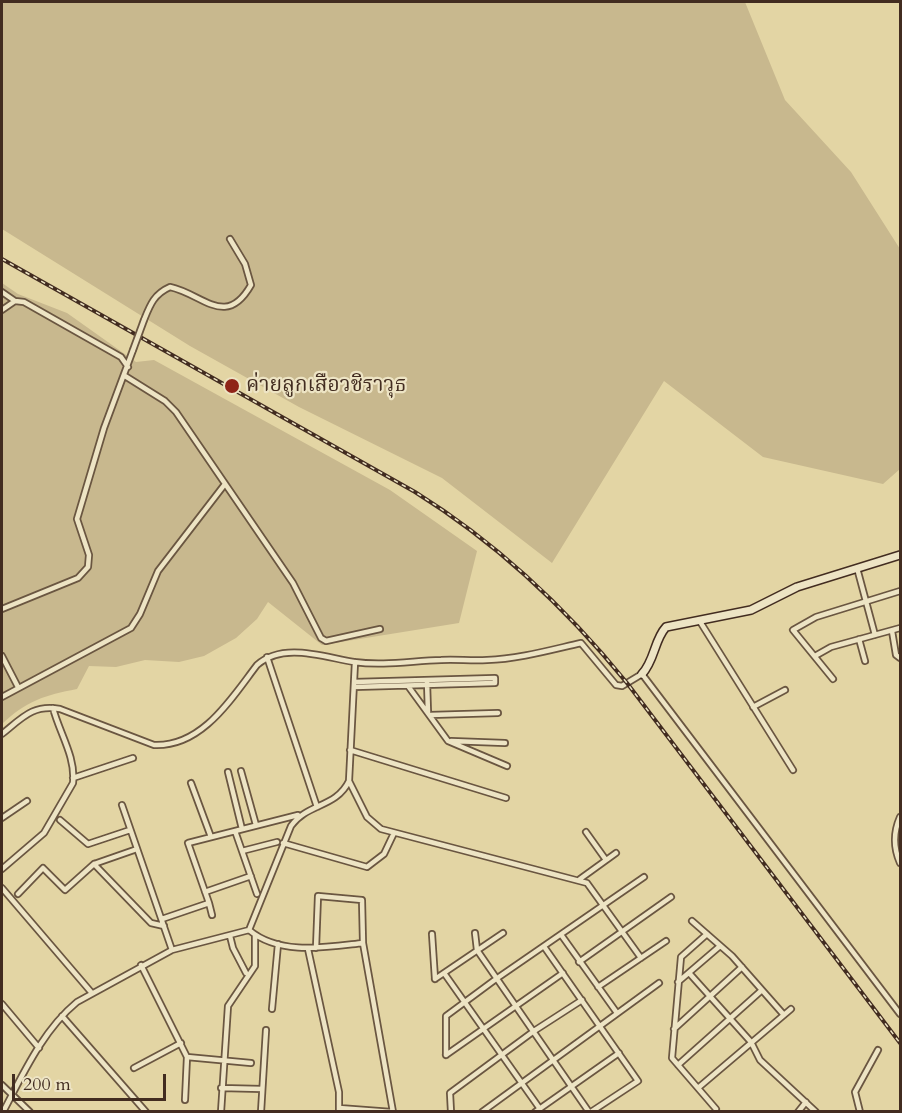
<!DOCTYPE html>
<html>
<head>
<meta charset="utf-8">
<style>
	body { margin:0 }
	#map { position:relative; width:902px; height:1113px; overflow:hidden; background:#e3d5a4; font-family:Cardo,serif }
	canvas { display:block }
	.frame { position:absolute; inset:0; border:3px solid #422c20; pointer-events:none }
	.scale { position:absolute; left:12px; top:1074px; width:154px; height:27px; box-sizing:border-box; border:3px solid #422c20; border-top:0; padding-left:8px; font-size:18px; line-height:21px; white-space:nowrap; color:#422c20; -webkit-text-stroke:4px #ede4c4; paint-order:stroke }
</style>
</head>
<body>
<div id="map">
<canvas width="902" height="1113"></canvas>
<div class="frame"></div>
<div class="scale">200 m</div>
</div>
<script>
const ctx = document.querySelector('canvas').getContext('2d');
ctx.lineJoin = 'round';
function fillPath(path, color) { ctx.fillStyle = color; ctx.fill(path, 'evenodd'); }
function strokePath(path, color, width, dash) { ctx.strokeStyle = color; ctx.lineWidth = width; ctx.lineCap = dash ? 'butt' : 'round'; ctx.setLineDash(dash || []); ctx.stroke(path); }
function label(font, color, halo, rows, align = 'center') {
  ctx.font = font + ' Cardo,"Noto Serif Thai",serif'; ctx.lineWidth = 4.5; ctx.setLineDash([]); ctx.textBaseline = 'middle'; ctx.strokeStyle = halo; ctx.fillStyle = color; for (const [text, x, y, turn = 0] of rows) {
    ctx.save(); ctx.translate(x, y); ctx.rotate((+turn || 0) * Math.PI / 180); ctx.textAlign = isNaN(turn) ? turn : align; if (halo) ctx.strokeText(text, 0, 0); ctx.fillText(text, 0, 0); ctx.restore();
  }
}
fillPath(new Path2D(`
	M2,2H745L785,100L851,172L900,249V469L883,484L763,457L664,381L552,563L442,478L299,407L190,346L2,229Z
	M2,283L18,294L67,313L136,362L154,360L390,490L477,551L459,623L322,645L268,602L257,619L236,638L204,656L179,662L145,660L116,667L89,666L77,689C45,695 26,701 2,724Z`), '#c8b88e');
const street = new Path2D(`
	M2,292L15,301
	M2,310L15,301L24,302L121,357L128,367
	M144,320C150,305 154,294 170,287C203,294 226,329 251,285L245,264L230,239
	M125,376L165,401L176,412L293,583L321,638L326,641L380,629
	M857,568L875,635
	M2,609L78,578L88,567L89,555L77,519L104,428L133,350
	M699,620L793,770
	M892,631L896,655L900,658
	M859,639L865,661
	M2,656L18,687
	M815,656L831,647L900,628
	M267,657L317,807
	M833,679L793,630L816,617L900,591
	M427,682L428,712
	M408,686L448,741L507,766
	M354,687L495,683V678L354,682
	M2,697L131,628L140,614L158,571L225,484
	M753,707L785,690
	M430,715L498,713
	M2,734C22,718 33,704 60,709L154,745C202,747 231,699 257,665C283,642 323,657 354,662C383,666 411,661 441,660C456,659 471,661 487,660C518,659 550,650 581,643L616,685L622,686L642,674L900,1014
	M451,741L505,743
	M350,750L506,798
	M241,771L256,825
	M228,772L242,829
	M73,778L133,758
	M349,781L367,817L381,829L587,883L641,958
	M191,783L211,837
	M122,805L172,950
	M900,817C893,833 893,847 900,863
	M2,818L27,801
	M60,820L88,844L130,830
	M235,831L257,894
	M586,832L606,860
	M283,843L367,867L384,854L394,833
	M242,851L277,842
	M94,864L151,923L164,926
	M2,869L44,833L73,783C76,757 59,732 53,708
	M580,879L616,853
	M2,888L91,992
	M205,892L251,876
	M18,894L43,868L65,890L94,864L137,849
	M209,903L188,843L298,815
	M162,919L209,903L212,915
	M692,921L732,956L784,1015
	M249,930C280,956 327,947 363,943
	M475,933L477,950L589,1112
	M432,934L435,979
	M707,934L681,957L672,1058L716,1109
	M230,936L233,948L246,973
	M562,936L617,1013
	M316,948L318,896L362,900L363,943L393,1112
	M545,948L638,1081L591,1112
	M308,949L339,1092V1112
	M579,962L671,897
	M141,965L187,1057L251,1063
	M444,973L540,1109
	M690,974L751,1042L760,1060L816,1112
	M435,979L503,933
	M678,982L720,946
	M598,987L666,941
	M2,1004L39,1048
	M272,1009L278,944
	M62,1016L146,1112
	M674,1029L742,967
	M446,1055V1016L496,979L644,877
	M446,1055L563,973
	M678,1065L762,990
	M134,1068L181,1043
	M2,1085L30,1112
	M221,1088L262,1089
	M698,1088L791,1009
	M185,1100L187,1057
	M339,1108L392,1112
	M3,1112C23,1074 43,1030 77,1002L172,950L249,930L291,826C307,803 336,808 349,781L355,662
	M221,1112L228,1006L255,966V936
	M261,1112L266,1030
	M451,1112L450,1093L534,1031L582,1000
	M482,1112L659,983
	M535,1112L619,1053
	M798,1112L806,1102
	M860,1112L855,1092L878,1050`);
const secondary = new Path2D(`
	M642,674C655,660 654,640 666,627L751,610L797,587L900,555`);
strokePath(street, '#6a5641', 8);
strokePath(secondary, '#422c20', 10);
strokePath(street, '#ede4c4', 4.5);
strokePath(secondary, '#ede4c4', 7);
const rail = new Path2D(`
	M2,259L415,492C497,543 566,608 627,683L900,1043`);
strokePath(rail, '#422c20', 4);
strokePath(rail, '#ede4c4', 1.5, [4.5]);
const streetBridge = new Path2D(`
	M133,350L144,320`);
strokePath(streetBridge, '#6a5641', 8, []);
strokePath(streetBridge, '#ede4c4', 4.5);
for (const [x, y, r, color] of [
	[232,386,8,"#8f2418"]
]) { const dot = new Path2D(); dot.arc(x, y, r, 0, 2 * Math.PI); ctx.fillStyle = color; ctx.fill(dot); strokePath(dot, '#ede4c4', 2); }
label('21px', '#422c20', '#ede4c4', [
	["ค่ายลูกเสือวชิราวุธ",246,386]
], 'left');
</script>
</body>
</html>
